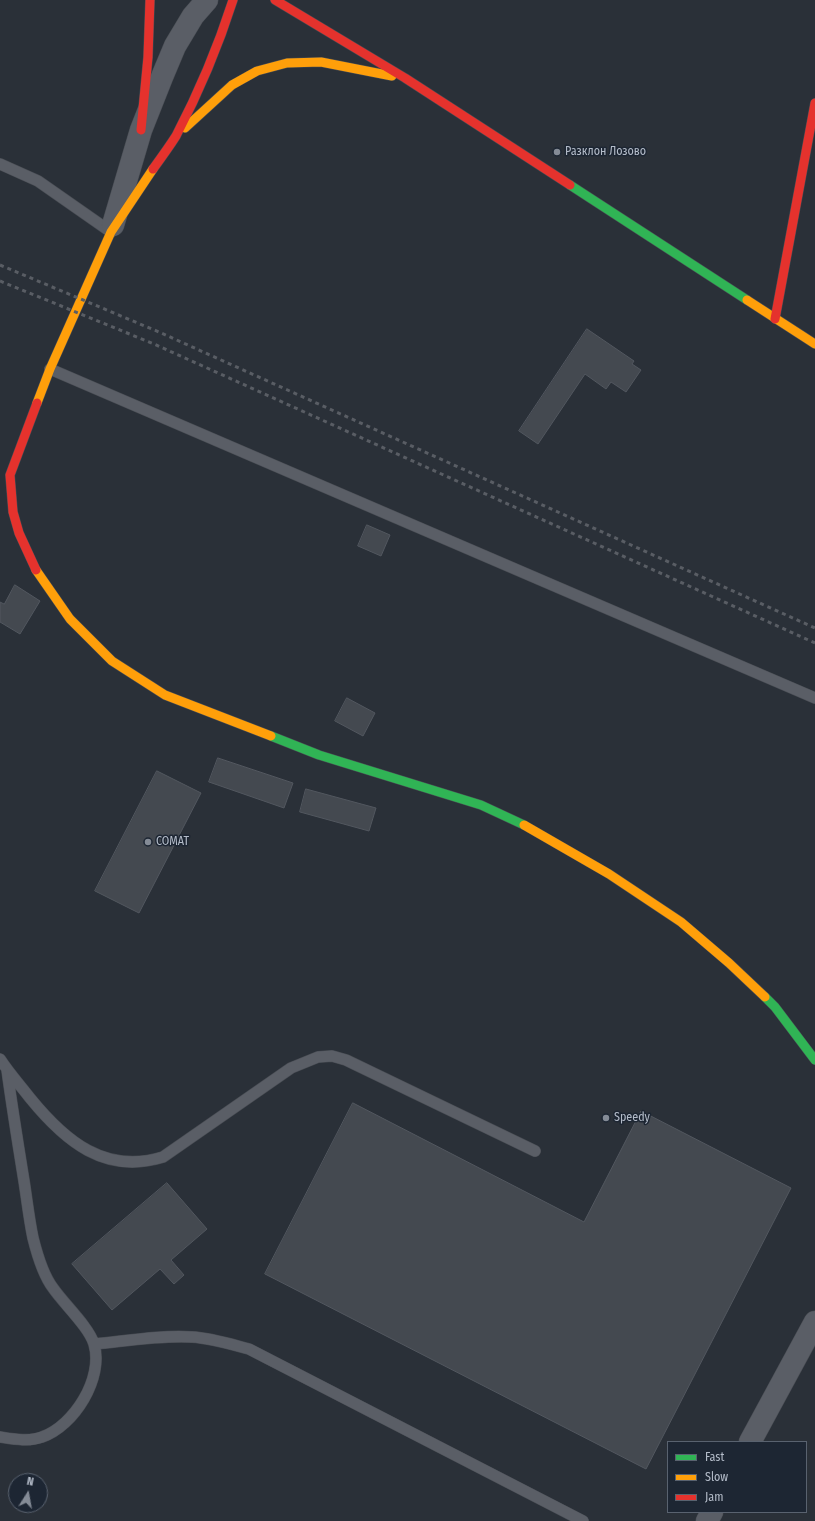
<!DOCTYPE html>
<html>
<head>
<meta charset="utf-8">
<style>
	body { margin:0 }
	#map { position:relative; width:815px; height:1521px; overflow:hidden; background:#2a3038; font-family:"Fira Sans Condensed",sans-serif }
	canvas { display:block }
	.legend { position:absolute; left:667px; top:1441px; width:140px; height:72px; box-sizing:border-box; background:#1d2633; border:1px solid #59626f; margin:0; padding:5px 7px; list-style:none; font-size:12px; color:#b4bcc9 }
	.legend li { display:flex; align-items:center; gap:8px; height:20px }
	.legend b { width:20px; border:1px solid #59626f }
	.north { position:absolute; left:8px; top:1473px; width:40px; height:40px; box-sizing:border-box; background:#1d2633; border:1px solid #59626f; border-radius:50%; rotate:11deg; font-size:11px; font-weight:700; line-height:16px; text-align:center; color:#b4bcc9 }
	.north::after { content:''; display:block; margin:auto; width:14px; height:18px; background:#848b96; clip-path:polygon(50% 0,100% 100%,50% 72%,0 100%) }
</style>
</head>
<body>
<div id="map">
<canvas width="815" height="1521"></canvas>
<ul class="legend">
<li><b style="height:5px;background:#30b455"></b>Fast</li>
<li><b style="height:5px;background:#ff9f0a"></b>Slow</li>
<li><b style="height:5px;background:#e5322d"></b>Jam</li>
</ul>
<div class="north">N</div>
</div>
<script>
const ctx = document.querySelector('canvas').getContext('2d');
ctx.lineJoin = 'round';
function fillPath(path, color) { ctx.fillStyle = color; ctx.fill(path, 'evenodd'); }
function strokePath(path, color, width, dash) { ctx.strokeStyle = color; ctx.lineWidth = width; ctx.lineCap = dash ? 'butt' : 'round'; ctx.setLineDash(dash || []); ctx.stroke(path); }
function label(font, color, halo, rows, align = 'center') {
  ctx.font = font + ' "Fira Sans Condensed",sans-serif'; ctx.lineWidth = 3; ctx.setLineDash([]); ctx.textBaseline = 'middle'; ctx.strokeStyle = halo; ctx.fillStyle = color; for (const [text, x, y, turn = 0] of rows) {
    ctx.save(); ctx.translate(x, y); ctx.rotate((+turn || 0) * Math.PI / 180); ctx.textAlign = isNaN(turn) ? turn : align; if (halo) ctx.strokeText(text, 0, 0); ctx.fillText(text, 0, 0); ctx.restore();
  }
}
const building = new Path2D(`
	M587,329L634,361L632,364L641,370L626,392L611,382L606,389L585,374L538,444L519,431Z
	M367,525L390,535L381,556L358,546Z
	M15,585L40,601L20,634L0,622V602L4,604Z
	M347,698L375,713L363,736L335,721Z
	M218,758L293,783L284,808L209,782Z
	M157,771L201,793L139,913L95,891Z
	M306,789L376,808L369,831L300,812Z
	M353,1103L584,1222L641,1111L791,1188L646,1469L265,1274Z
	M167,1183L207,1229L171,1260L184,1275L174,1284L160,1269L112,1310L72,1264Z`);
fillPath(building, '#444950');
strokePath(building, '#52575f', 1);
const lane = new Path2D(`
	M0,164L38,181L111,232
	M50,369L815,698
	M0,1059C9,1073 20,1085 30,1098C65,1141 105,1175 163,1157L291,1068L318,1057L332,1056L346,1060L535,1151
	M94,1344C126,1341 160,1335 192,1337C211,1338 230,1344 249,1349L583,1521
	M0,1437C13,1439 29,1442 42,1437C74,1426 104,1378 94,1344C89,1327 64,1304 53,1288C43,1275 37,1254 33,1238C29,1219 27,1200 24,1181C18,1144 12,1107 7,1070`);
const street = new Path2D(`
	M113,225L141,130L162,77L175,46L193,16L207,0
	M750,1442L815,1322
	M707,1521L712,1512`);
const fast = new Path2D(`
	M570,185L747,300
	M271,736L319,755L481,805L524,825
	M765,997L775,1007L815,1060`);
const slow = new Path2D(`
	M185,128L232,85L257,71L287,63L321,62L392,76
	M747,300L815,344
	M37,403L50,369L111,232L153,169
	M36,570L70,619L112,661L165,695L271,736
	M524,825L609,874L681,922L729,963L765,997`);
const jam = new Path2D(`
	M275,0L405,78L570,185
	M141,130L148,57L150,0
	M153,169C161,158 169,147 176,136C199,92 218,47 233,0
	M775,319L815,103
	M36,570L19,533L13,512L10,475L37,403`);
strokePath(lane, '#484c53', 12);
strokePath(street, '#484c53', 23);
strokePath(fast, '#484c53', 10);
strokePath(slow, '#484c53', 10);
strokePath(jam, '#484c53', 10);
strokePath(lane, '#5a5e66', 11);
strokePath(street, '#5a5e66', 22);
strokePath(fast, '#30b455', 9);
strokePath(slow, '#ff9f0a', 9);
strokePath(jam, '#e5322d', 9);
strokePath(new Path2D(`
	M0,265L159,332L815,628
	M0,281L154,344L815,643`), '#595d64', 3, [4, 4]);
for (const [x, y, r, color] of [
	[557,152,4,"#848b96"],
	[148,842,4,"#848b96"],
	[606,1118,4,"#848b96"]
]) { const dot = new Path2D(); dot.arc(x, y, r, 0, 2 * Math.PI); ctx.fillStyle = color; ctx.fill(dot); strokePath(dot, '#1d2633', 1.5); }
label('12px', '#b4bcc9', '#1d2633', [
	["Разклон Лозово",565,152],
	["СОМАТ",156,842],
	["Speedy",614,1118]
], 'left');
</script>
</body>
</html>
